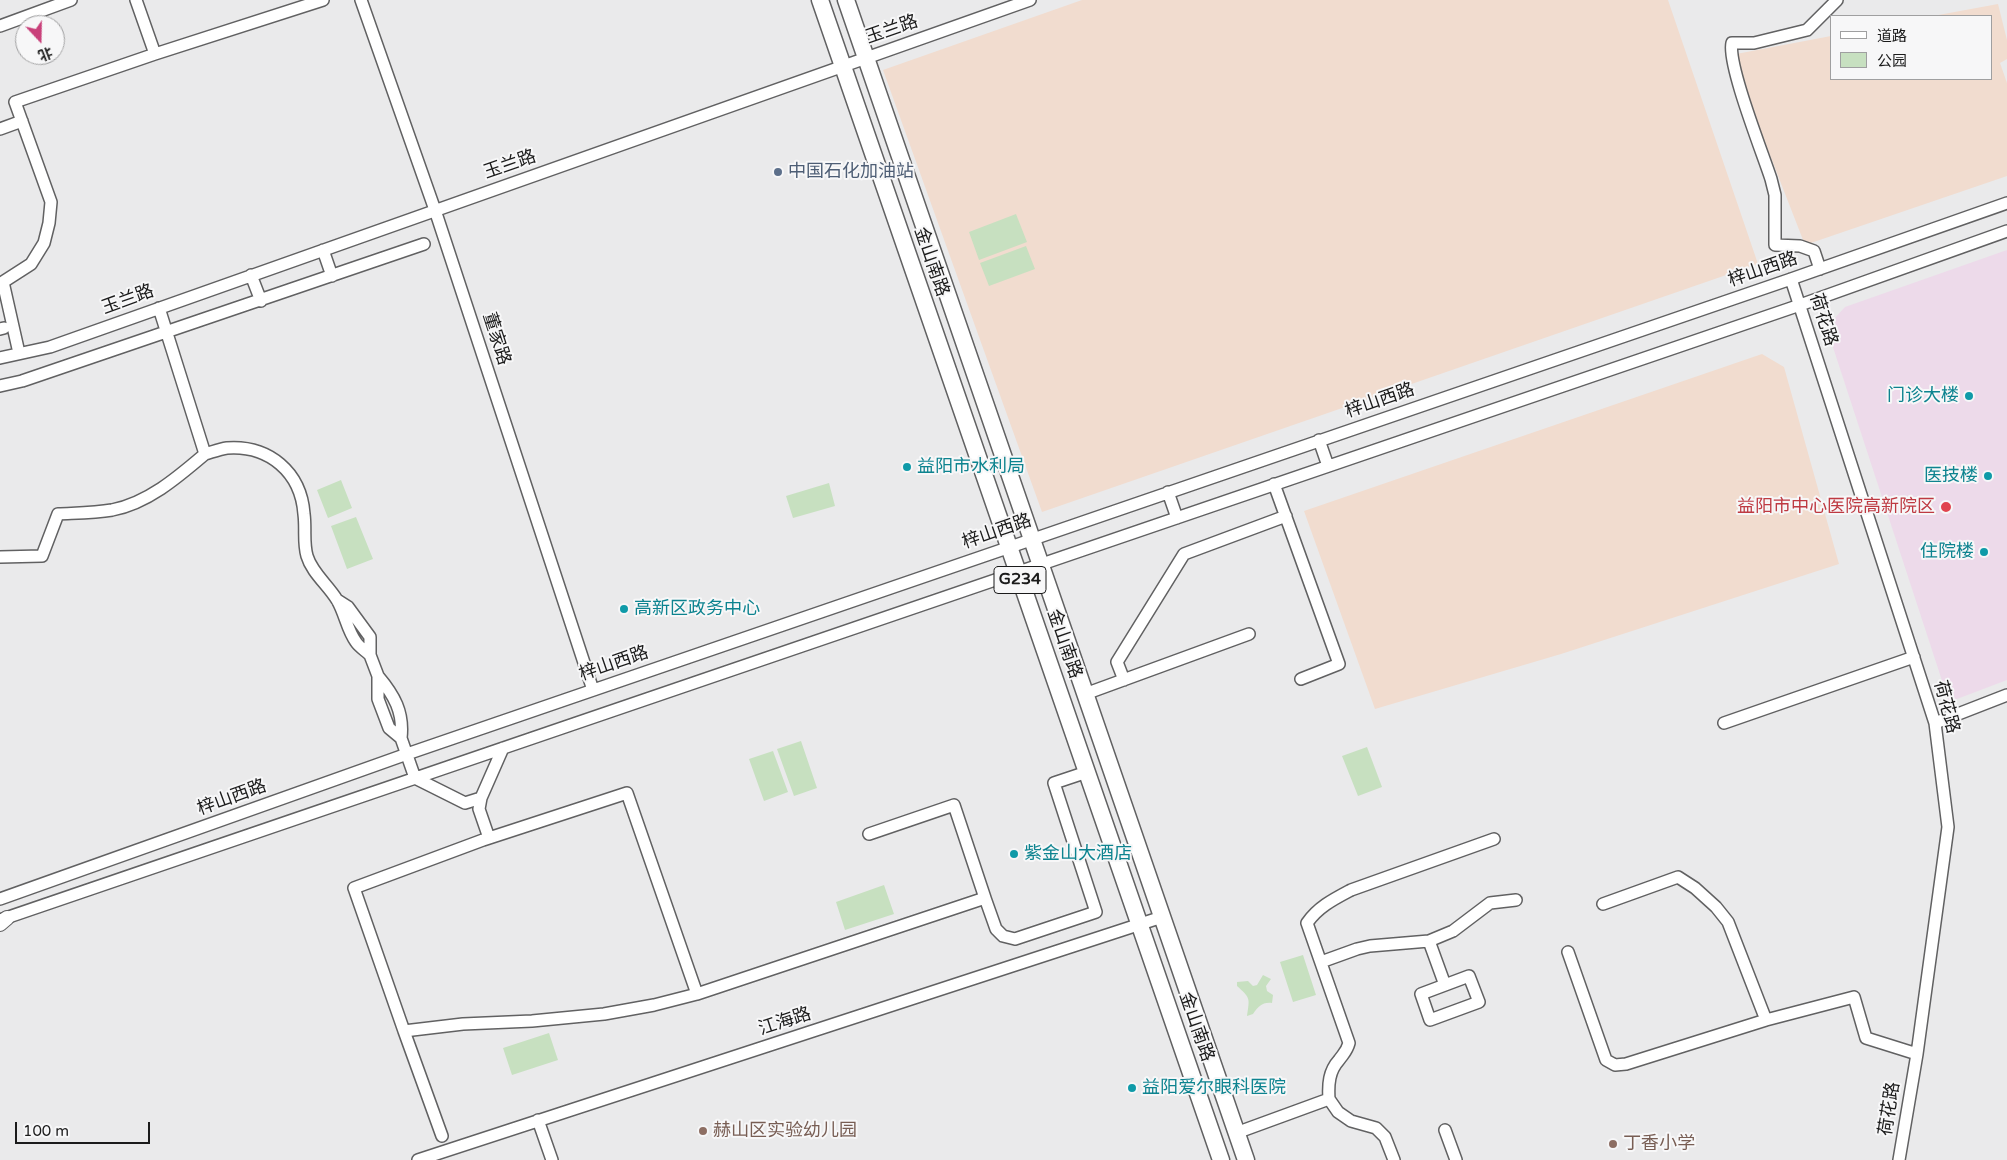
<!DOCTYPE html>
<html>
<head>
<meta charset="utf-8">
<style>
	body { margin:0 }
	#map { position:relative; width:2007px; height:1160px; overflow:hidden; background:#eaeaeb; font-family:"Varela Round","Noto Sans SC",sans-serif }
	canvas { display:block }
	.legend { position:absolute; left:1830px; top:15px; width:162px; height:65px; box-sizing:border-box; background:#f7f7f8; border:1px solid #9f9fa0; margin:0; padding:6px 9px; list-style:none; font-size:15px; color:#1b1b1b }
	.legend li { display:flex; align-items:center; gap:10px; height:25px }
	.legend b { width:25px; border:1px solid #9f9fa0 }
	.north { position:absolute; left:15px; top:15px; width:50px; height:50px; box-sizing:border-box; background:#f7f7f8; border:1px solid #9f9fa0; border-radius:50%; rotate:159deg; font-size:14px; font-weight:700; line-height:20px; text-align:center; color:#1b1b1b }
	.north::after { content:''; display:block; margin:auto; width:18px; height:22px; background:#c9407a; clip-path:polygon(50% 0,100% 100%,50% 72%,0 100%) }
	.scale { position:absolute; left:15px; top:1122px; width:135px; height:22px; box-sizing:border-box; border:2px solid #1b1b1b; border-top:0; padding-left:6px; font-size:15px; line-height:18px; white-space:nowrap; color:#1b1b1b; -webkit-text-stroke:4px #f7f7f8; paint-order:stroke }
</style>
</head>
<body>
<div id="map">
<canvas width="2007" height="1160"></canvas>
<ul class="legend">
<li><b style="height:6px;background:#fff"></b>道路</li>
<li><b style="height:14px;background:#c7e0c0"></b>公园</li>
</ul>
<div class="north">北</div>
<div class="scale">100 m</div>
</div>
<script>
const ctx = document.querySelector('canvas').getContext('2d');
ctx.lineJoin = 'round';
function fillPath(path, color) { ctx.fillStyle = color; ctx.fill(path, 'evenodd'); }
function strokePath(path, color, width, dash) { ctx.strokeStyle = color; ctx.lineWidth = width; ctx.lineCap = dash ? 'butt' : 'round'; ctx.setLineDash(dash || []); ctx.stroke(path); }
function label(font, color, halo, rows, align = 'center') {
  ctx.font = font + ' "Varela Round","Noto Sans SC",sans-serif'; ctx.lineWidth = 4; ctx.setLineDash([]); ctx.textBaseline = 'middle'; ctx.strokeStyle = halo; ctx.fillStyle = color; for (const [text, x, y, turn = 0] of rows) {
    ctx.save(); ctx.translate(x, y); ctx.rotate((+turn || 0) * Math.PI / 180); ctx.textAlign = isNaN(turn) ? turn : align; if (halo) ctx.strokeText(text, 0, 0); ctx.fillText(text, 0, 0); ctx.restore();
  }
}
fillPath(new Path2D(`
	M1082,0H1668L1758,264L1042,512L883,70Z
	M1998,4L2007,40V59L2000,63L2007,83V176L1805,245L1731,55L1831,36V79H1991V16H1933Z
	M1762,354L1784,367L1839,564L1561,654L1375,709L1304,511Z`), '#f1dccf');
fillPath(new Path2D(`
	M2007,250V680L1949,702L1829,335L1834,319L1845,307Z`), '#eddaea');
fillPath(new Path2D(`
	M1016,214L1027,242L979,260L969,232Z
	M1026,246L1035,269L989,286L980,263Z
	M341,480L352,508L328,518L317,490Z
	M829,483L835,506L793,518L786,496Z
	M356,517L373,559L347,569L331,526Z
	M801,741L817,788L794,796L777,749Z
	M1367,747L1382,787L1358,796L1342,756Z
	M773,751L788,792L764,801L749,759Z
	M884,885L894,914L845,930L836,902Z
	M1303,955L1316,995L1293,1002L1280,962Z
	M1263,975L1271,979L1266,986L1267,991L1273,995L1272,1003C1262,1002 1259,1006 1253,1014L1247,1016C1250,997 1250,998 1237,986V982L1248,981L1253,986L1257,985Z
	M549,1033L558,1060L512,1075L503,1048Z`), '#c7e0c0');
const minor = new Path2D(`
	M136,0L155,54
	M361,0L435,210L593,690
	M0,26L71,0
	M0,129L22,121
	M323,250L332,276
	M1820,269L1814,251L1800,246L1775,245V195L1771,179C1763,154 1727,64 1732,43H1754L1807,30L1837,0
	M251,275L261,301
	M1791,279L1935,723L1948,827L1917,1054L1899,1160
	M159,308L205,454C212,452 220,449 227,448C269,445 301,472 304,514C306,529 303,542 307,556C312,573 328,585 337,600C345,613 347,630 356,642C359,647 366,651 370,655V637L348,607L337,600
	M0,329L4,328
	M19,353L3,282L31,264L44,243L49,223L51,202L15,102L155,54L323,0
	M0,358L50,347L1030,0
	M0,386L22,381L424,244
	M1319,440L1328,466
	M1274,484L1339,664L1301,679
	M1168,492L1177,518
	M0,557L42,556L58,514C76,513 94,513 112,510C148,503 178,477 205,454
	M370,655L378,676V699L389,728L401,738C404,712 394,695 378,676
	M1124,680L1117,662L1184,554L1286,516
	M1085,694L1249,634
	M1724,723L1914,657
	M1935,723L2007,695
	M401,738L415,778L465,803L481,798L503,748
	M627,793L697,994L654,1005L604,1014L532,1021L463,1024L404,1031L354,888L483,840Z
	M481,798L479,809L489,838
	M869,834L954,805L985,898
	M0,899L407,754L1791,279L2007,203
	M1603,904L1678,877L1695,888L1716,907L1728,922L1766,1020L1854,997L1866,1038L1917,1054
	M0,920L1800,305L2007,231
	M1429,941L1445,985L1421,994L1430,1020L1479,1002L1469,976L1445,985
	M1568,952L1606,1060L1615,1065L1626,1064L1766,1020
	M1321,962L1357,949L1370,946L1429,941L1453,931L1490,903L1516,900
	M697,994L985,898L996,929L1003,936L1015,939L1096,912L1054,783L1087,772
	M404,1031L442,1136
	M1329,1099C1328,1084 1329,1071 1339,1060C1344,1053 1347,1051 1349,1043L1307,923C1318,907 1334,899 1351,890L1494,839
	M538,1120L552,1160
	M1445,1130L1456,1160
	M1236,1133L1329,1099L1338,1112L1351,1121L1376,1128L1385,1137L1394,1160
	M418,1160L1162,917`);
const major = new Path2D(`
	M0,924L7,918`);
const highway = new Path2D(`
	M820,0L1221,1160
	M846,0L1246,1160`);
strokePath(minor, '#616162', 14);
strokePath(major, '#616162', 16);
strokePath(highway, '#616162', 19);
strokePath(minor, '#fff', 11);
strokePath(major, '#fff', 14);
strokePath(highway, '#fff', 16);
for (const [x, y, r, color] of [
	[778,172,5,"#5c6f8a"],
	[1969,396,5,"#0f9aa8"],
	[907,467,5,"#0f9aa8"],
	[1988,476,5,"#0f9aa8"],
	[1946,507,6,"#e0444e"],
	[1984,552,5,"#0f9aa8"],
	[624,609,5,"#0f9aa8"],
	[1014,854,5,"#0f9aa8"],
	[1132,1088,5,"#0f9aa8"],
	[703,1131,5,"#8d6e63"],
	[1613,1144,5,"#8d6e63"]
]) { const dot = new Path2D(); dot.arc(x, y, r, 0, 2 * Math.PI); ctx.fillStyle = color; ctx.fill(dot); strokePath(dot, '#f7f7f8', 2); }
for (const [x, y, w] of [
	[1020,580,52]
]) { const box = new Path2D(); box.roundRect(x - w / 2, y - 13.5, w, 27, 4); ctx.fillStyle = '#f7f7f8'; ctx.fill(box); strokePath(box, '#1b1b1b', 1); }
label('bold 16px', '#1b1b1b', null, [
	["G234",1020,580]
]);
label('18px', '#1b1b1b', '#f7f7f8', [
	["玉兰路",892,30,-19],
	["玉兰路",510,165,-19],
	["金山南路",931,262,71],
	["梓山西路",1763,270,-19],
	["玉兰路",128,300,-20],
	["荷花路",1823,320,72],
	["董家路",496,339,72],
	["梓山西路",1380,401,-19],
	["梓山西路",997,532,-19],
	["金山南路",1064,644,71],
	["梓山西路",614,664,-19],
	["荷花路",1946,707,75],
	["梓山西路",232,798,-20],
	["江海路",785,1022,-18],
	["金山南路",1196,1027,71],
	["荷花路",1890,1109,-81]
]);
label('18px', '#4e5e75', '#f7f7f8', [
	["中国石化加油站",788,172]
], 'left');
label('18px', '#0d838f', '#f7f7f8', [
	["门诊大楼",1959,396,"right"],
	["益阳市水利局",917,467],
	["医技楼",1978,476,"right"],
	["住院楼",1974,552,"right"],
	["高新区政务中心",634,609],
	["紫金山大酒店",1024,854],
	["益阳爱尔眼科医院",1142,1088]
], 'left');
label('18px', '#be3a42', '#f7f7f8', [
	["益阳市中心医院高新院区",1935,507]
], 'right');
label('18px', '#785e54', '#f7f7f8', [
	["赫山区实验幼儿园",713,1131],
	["丁香小学",1623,1144]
], 'left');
</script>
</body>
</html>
